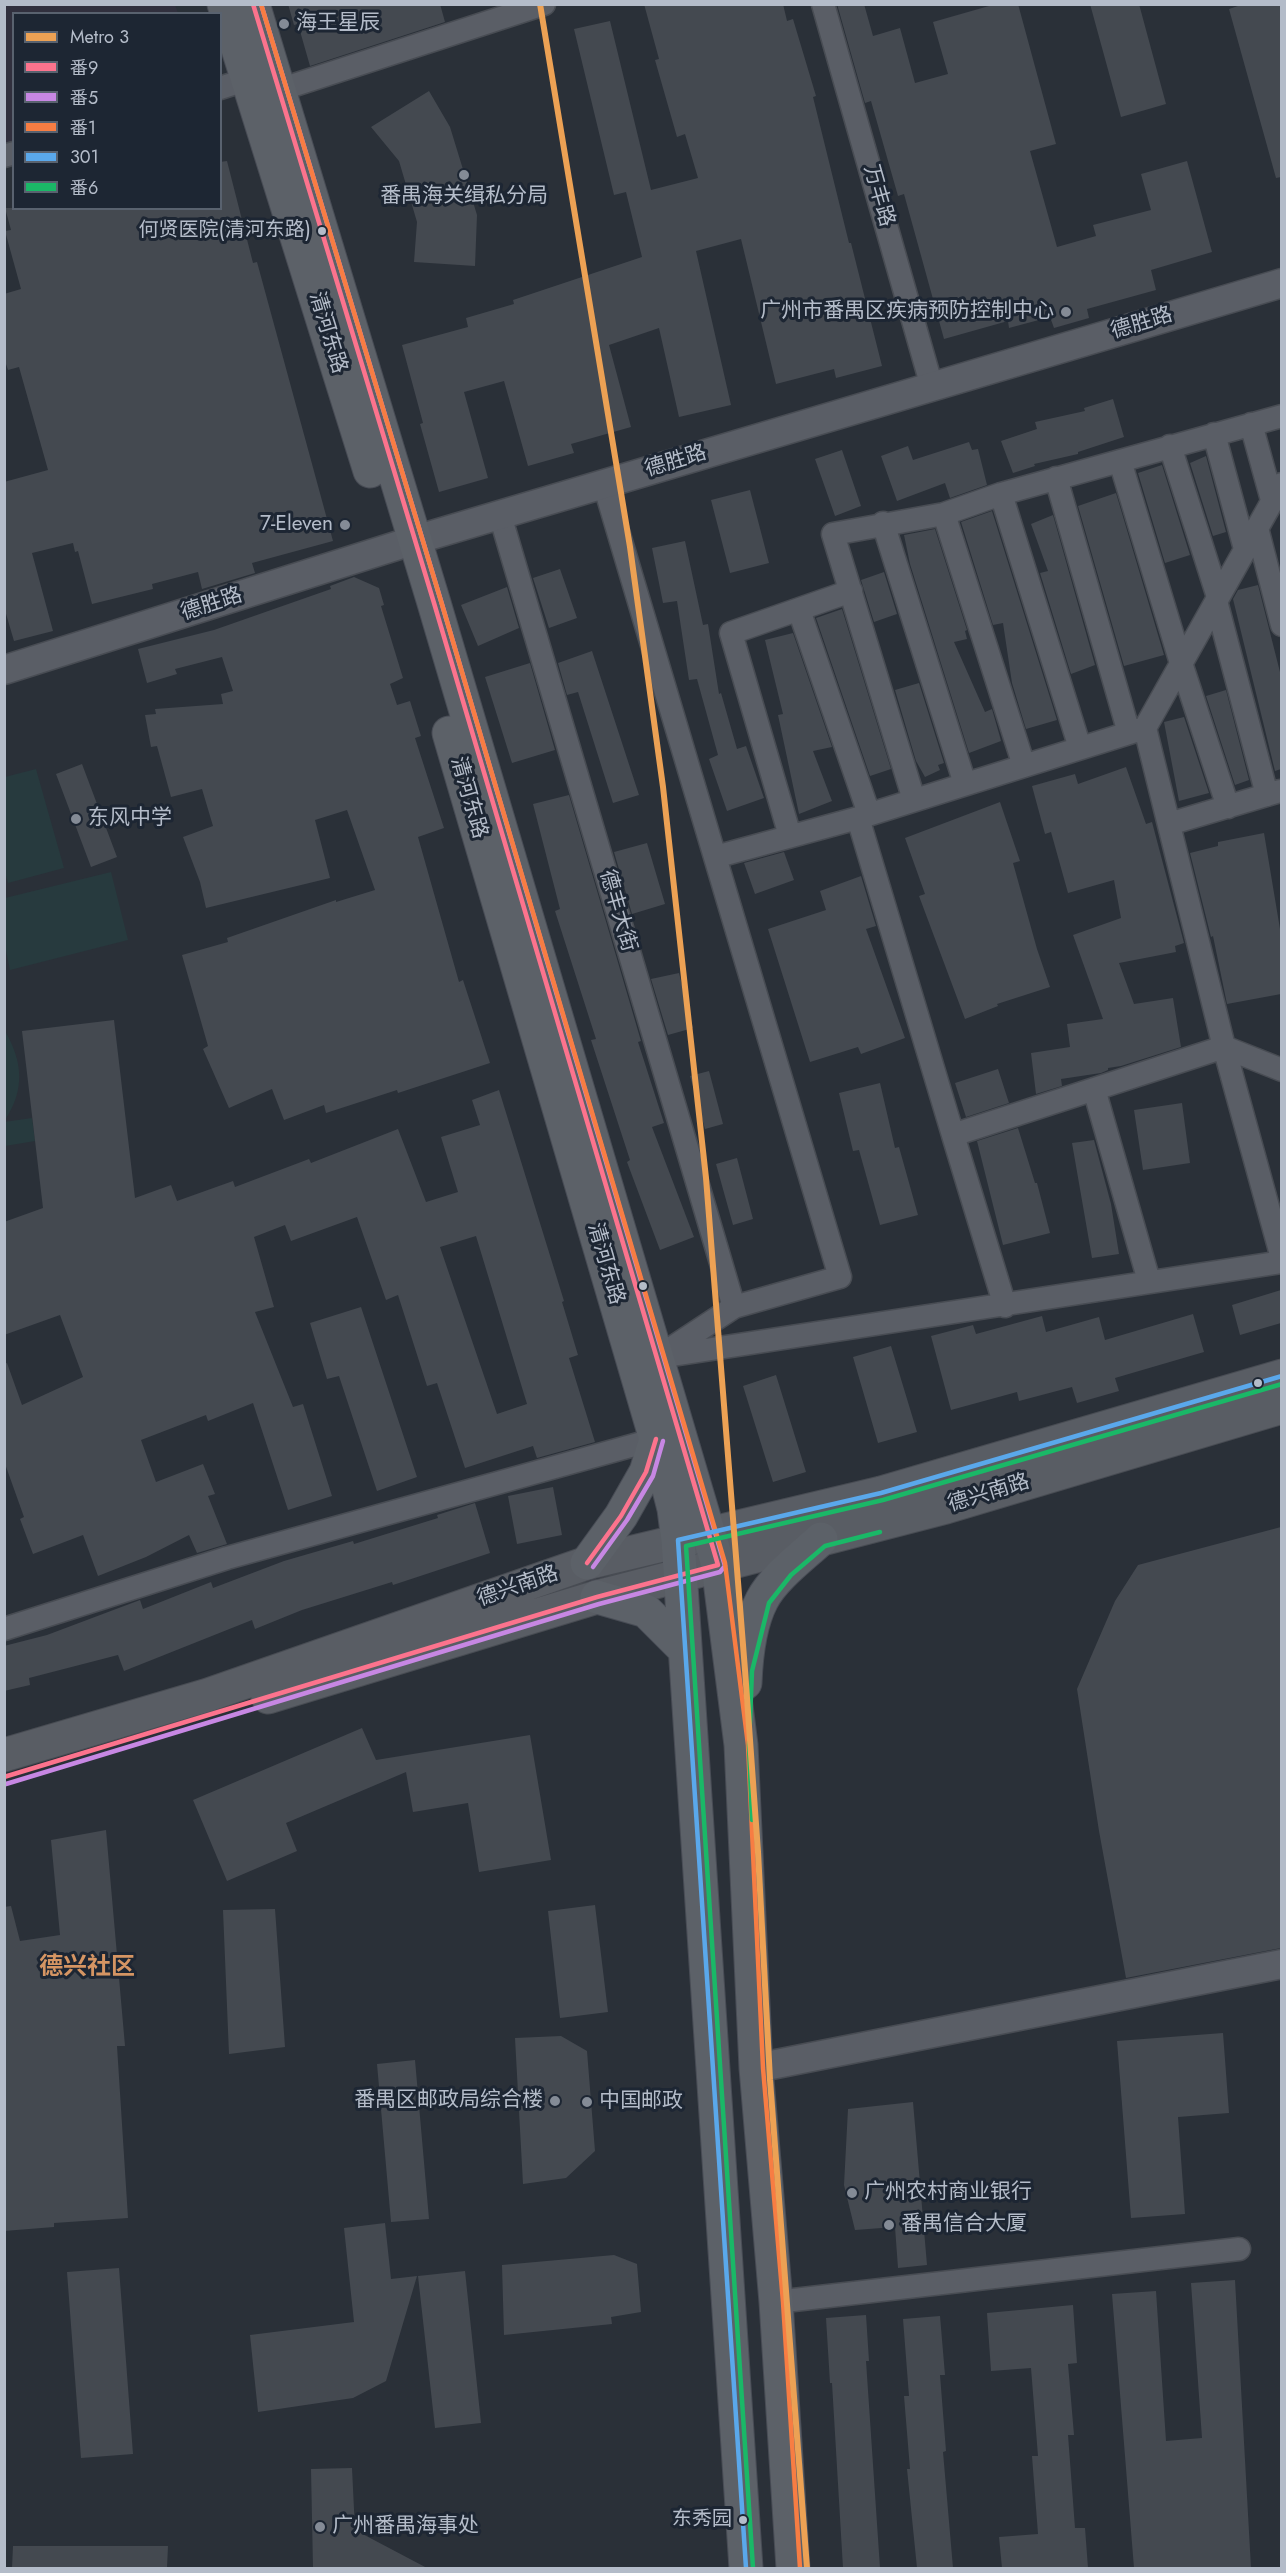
<!DOCTYPE html>
<html>
<head>
<meta charset="utf-8">
<style>
	body { margin:0 }
	#map { position:relative; width:1286px; height:2573px; overflow:hidden; background:#2a3038; font-family:Jost,"Noto Sans SC",sans-serif }
	canvas { display:block }
	.frame { position:absolute; inset:0; border:6px solid #b4bcc9; pointer-events:none }
	.legend { position:absolute; left:12px; top:12px; width:210px; height:198px; box-sizing:border-box; background:#1d2633; border:2px solid #59626f; margin:0; padding:8px 10px; list-style:none; font-size:18px; color:#b4bcc9 }
	.legend li { display:flex; align-items:center; gap:12px; height:30px }
	.legend b { width:30px; border:2px solid #59626f }
</style>
</head>
<body>
<div id="map">
<canvas width="1286" height="2573"></canvas>
<div class="frame"></div>
<ul class="legend">
<li><b style="height:8px;background:#eca154"></b>Metro 3</li>
<li><b style="height:8px;background:#fc738d"></b>番9</li>
<li><b style="height:8px;background:#c787e3"></b>番5</li>
<li><b style="height:8px;background:#f77d43"></b>番1</li>
<li><b style="height:8px;background:#5aa8eb"></b>301</li>
<li><b style="height:8px;background:#1ab867"></b>番6</li>
</ul>
</div>
<script>
const ctx = document.querySelector('canvas').getContext('2d');
ctx.lineJoin = 'round';
function fillPath(path, color) { ctx.fillStyle = color; ctx.fill(path, 'evenodd'); }
function strokePath(path, color, width, dash) { ctx.strokeStyle = color; ctx.lineWidth = width; ctx.lineCap = dash ? 'butt' : 'round'; ctx.setLineDash(dash || []); ctx.stroke(path); }
function label(font, color, halo, rows, align = 'center') {
  ctx.font = font + ' Jost,"Noto Sans SC",sans-serif'; ctx.lineWidth = 6; ctx.setLineDash([]); ctx.textBaseline = 'middle'; ctx.strokeStyle = halo; ctx.fillStyle = color; for (const [text, x, y, turn = 0] of rows) {
    ctx.save(); ctx.translate(x, y); ctx.rotate((+turn || 0) * Math.PI / 180); ctx.textAlign = isNaN(turn) ? turn : align; if (halo) ctx.strokeText(text, 0, 0); ctx.fillText(text, 0, 0); ctx.restore();
  }
}
fillPath(new Path2D(`
	M5,5H175L178,13L14,14L13,143L5,146Z`), '#31303e');
fillPath(new Path2D(`
	M36,769L64,868L8,883L4,869L5,777Z
	M111,872L128,940L10,970L5,946V898Z
	M5,1031C23,1062 25,1090 5,1120Z
	M32,1118L35,1141L5,1146L4,1122Z`), '#273a3e');
fillPath(new Path2D(`
	M288,4H440L445,22L310,66L298,24L294,25Z
	M644,4H783L787,21L793,19L816,96L813,97L849,243H851L882,366L836,378L834,369L776,384L741,239L696,251L731,405L679,417L659,328L609,345L631,427L571,444L574,453L528,466L504,381L464,392L488,478L439,492L420,424L423,423L402,345L468,327L466,318L514,304L513,300L642,257L626,192L614,195L574,29L610,21L651,190L698,178L685,134L677,137L655,60L659,59Z
	M837,4H864L873,36L900,28L915,83L948,74L933,22L996,4H1018L1056,144L1030,151L1057,247L1096,236L1093,225L1151,210L1141,174L1187,161L1212,252L1151,270L1156,290L1087,309L1089,318L1054,328L1050,317L1009,328L1008,321L944,339L904,194L898,196L871,101L865,103Z
	M1090,4H1139L1166,104L1121,117Z
	M1244,4H1281V177L1276,178L1229,9Z
	M429,91L450,127L477,215L475,266L414,262L417,222L399,161L371,127Z
	M227,161L253,263L257,262L333,541L252,563L255,573L202,589L198,572L152,584L153,589L92,604L78,551L75,552L73,543L32,553L53,631L14,641L4,607V482L48,470L19,367L8,370L4,358V294L21,289L5,231L11,230L5,208H220V162Z
	M1113,399L1124,437L1078,452V454L1034,464L1035,466L1013,473L1001,441L1037,429L1035,422L1085,411L1084,408Z
	M969,442L972,450L978,449L987,485L950,498L945,483L897,501L881,456L908,446L913,460Z
	M842,450L861,506L835,516L815,459Z
	M1206,456L1226,532L1213,536L1190,463Z
	M1162,465L1190,555L1165,563L1138,473Z
	M750,490L769,563L730,573L711,500Z
	M1116,493L1164,655L1124,666L1078,506Z
	M992,511L1057,720L1026,729L1012,683L1003,623L993,625L961,522Z
	M1053,515L1095,665L1071,674L1040,573L1048,571L1031,524Z
	M935,529L967,630L965,631L967,639L954,642L985,712L992,709L1000,737L1001,741L969,753L910,564L904,535Z
	M685,541L703,625L708,624L719,694L721,693L737,749L746,746L764,798L727,811L709,759L718,755L697,679L689,680L677,601L663,603L652,548Z
	M560,569L577,618L549,628L533,578Z
	M884,572L897,614L874,622L861,580Z
	M354,577L379,588L384,605L381,606L403,678L390,684L397,705L410,701L421,736L415,738L444,828L418,837L459,982L463,980L490,1063L398,1093L397,1090L326,1113L324,1105L284,1120L272,1089L229,1108L203,1049L208,1046L182,955L228,942L227,938L336,900V902L375,890L347,810L315,820L330,878L206,908L200,882L183,837L213,826L202,789L171,797L157,746L151,747L145,715L156,714L155,709L223,704L221,694L233,691L222,657L175,669L177,674L147,683L138,649L214,630L331,589L330,586Z
	M1258,585L1281,676V769L1275,771L1233,599L1238,590Z
	M507,587L519,628L478,646L461,605Z
	M842,609L891,769L870,776L816,618Z
	M793,633L832,747L813,751L832,801L799,814L778,715L783,714L765,640Z
	M592,651L639,795L613,803L578,692L567,695L558,663Z
	M530,663L555,750L512,763L485,677Z
	M919,683L944,763L938,765L940,770L925,777L916,761L895,690Z
	M1226,690L1249,780L1235,785L1206,696Z
	M1184,717L1209,793L1179,801L1164,722Z
	M82,764L117,857L91,867L56,774Z
	M1126,767L1146,824L1152,822L1184,943L1175,946L1176,952L1119,963L1134,1004L1173,998L1181,1047L1121,1066L1108,1068V1070L1101,1073L1061,1079L1062,1086L1036,1094L1031,1053L1070,1047L1067,1024L1103,1019L1073,935L1121,918L1114,880L1068,893L1051,832L1045,834L1032,786L1075,774L1078,784Z
	M569,795L641,1041L638,1042L664,1123L652,1127L694,1237L660,1250L627,1162L630,1160L591,1040L596,1039L555,911L560,909L533,804Z
	M1000,802L1020,861L1013,863L1037,949L1050,987L997,1004L998,1006L965,1019L919,896L925,894L905,838Z
	M1264,833L1281,935V994L1227,1004L1213,936L1211,937L1190,853L1218,846V842Z
	M647,843L665,904L632,914L614,852Z
	M784,852L794,880L755,894L744,863Z
	M861,876L876,926L866,929L905,1038L861,1054L858,1047L810,1062L768,929L826,910L820,891Z
	M679,973L693,1028L668,1035L651,979Z
	M114,1020L135,1198L171,1185L177,1201L233,1181L235,1187L309,1159L311,1163L398,1129L426,1202L458,1192L441,1137L480,1125L472,1100L499,1090L564,1301L562,1302L578,1355L569,1358L595,1442L537,1458L533,1446L465,1468L437,1383L427,1386L398,1295L386,1300L357,1217L291,1241L285,1225L254,1237L274,1307L255,1312L293,1407L303,1404L332,1496L288,1510L253,1403L208,1421L206,1415L141,1440L156,1482L203,1464L215,1494L208,1496L227,1544L197,1553L189,1535L146,1557L98,1576L83,1535L33,1554L20,1519L24,1517L4,1461V1364L7,1363L22,1405L83,1377L60,1315L4,1335V1222L43,1208L22,1031ZM476,1236L527,1404L497,1414L440,1247Z
	M998,1069L1009,1103L966,1117L955,1083Z
	M709,1071L723,1124L705,1129L690,1076Z
	M880,1083L895,1148L899,1147L918,1215L880,1225L859,1150L853,1151L839,1093Z
	M1182,1103L1190,1163L1143,1170L1134,1110Z
	M1018,1128L1035,1183H1037L1050,1233L1003,1245L977,1141Z
	M1094,1140L1111,1204L1119,1254L1092,1258L1072,1143Z
	M737,1158L753,1219L733,1225L716,1164Z
	M1281,1290V1323L1240,1335L1232,1305Z
	M361,1307L417,1477L377,1491L339,1376L327,1379L310,1323Z
	M1193,1314L1204,1352L1115,1378L1119,1391L1077,1403L1072,1387L1019,1401L1017,1392L951,1410L931,1336L973,1325L976,1334L1042,1316L1046,1332L1099,1317L1105,1340Z
	M891,1346L917,1432L878,1443L853,1357Z
	M776,1375L806,1472L773,1482L743,1386Z
	M553,1487L562,1535L517,1544L508,1496Z
	M475,1503L490,1553L393,1585L392,1582L302,1610L255,1629L252,1620L124,1671L118,1655L29,1678L30,1685L4,1691V1646L47,1635L140,1600L143,1609L211,1582L213,1588L284,1561L353,1541L354,1544L438,1518L437,1515Z
	M1281,1527V1948L1126,1978L1099,1831L1077,1689L1115,1601L1138,1565Z
	M362,1728L376,1760L530,1735L551,1860L479,1872L468,1803L413,1812L406,1772L286,1823L297,1851L227,1881L193,1800Z
	M106,1830L125,2046H117L128,2218L54,2223V2227L4,2231V1907L11,1906L20,1941L60,1935L51,1840Z
	M595,1905L608,2012L560,2018L548,1911Z
	M275,1909L285,2047L229,2054L223,1910Z
	M1223,2033L1229,2113L1178,2117L1185,2214L1131,2218L1117,2041Z
	M561,2036L587,2051L595,2151L566,2178L523,2184L515,2038Z
	M415,2060L429,2219L391,2222L377,2064Z
	M913,2102L927,2265L898,2268L895,2227L855,2230L844,2185L848,2109Z
	M385,2223L391,2279L417,2276L386,2381L353,2398L258,2412L250,2335L354,2322L344,2228Z
	M614,2255L637,2264L641,2312L611,2317L612,2324L504,2335L502,2265Z
	M119,2268L133,2454L81,2458L67,2272Z
	M465,2271L481,2423L435,2428L418,2276Z
	M1235,2280L1251,2568H1134L1112,2294L1156,2291L1166,2441L1202,2438L1191,2283Z
	M1073,2305L1077,2363L1068,2364L1074,2435H1068L1075,2528H1085L1088,2568H1002L999,2537L1038,2534L1032,2456H1038L1031,2368L991,2371L987,2313Z
	M866,2315L869,2361H866L880,2568H843L832,2383H830L826,2318Z
	M940,2316L945,2375H940L946,2451L943,2452L953,2568H917L907,2469H910L904,2396H909L903,2319Z
	M352,2468L355,2530L427,2568H313L311,2469Z
	M13,2546H168L167,2568H12Z`), '#444950');
const minor = new Path2D(`
	M823,4L932,387
	M220,88L248,79
	M279,90L544,4
	M4,156L14,153
	M1251,424L1272,500
	M1214,434L1245,549
	M1170,446L1218,597
	M1120,461L1181,663L1228,807
	M1056,478L1129,733
	M604,484L840,1277L734,1307L658,1357
	M1001,494L1080,748
	M944,514L1024,766
	M500,515L734,1307
	M883,523L965,784
	M1257,528L1282,625
	M1216,601L1267,795
	M799,610L869,814
	M1145,728L1224,1047L1282,1070
	M914,800L833,534L944,514L1001,494L1282,416
	M858,818L953,1135L1224,1047L1282,1258
	M1169,824L1280,791
	M790,836L731,633L851,591
	M715,857L858,818L1145,728L1282,484
	M1094,1089L1149,1281
	M953,1135L1005,1306
	M666,1356L1282,1262
	M4,1629L227,1558L656,1439
	M776,2302L1239,2249`);
const tertiary = new Path2D(`
	M4,670L415,540L1282,283
	M756,2068L1282,1964`);
const secondary = new Path2D(`
	M268,1697L597,1597L946,1507L1282,1407
	M4,1755L208,1695L587,1563L881,1493L1282,1376`);
const primary = new Path2D(`
	M224,4L370,471
	M253,4L434,603L718,1565L741,1745L756,2068L776,2302L793,2568
	M449,733L656,1439L674,1509L678,1540L746,2568
	M587,1563L621,1516L646,1472L656,1439
	M597,1597L646,1611L684,1649
	M745,1683C746,1657 750,1623 762,1600C774,1577 803,1556 821,1539`);
strokePath(minor, '#484c53', 25);
strokePath(tertiary, '#484c53', 31);
strokePath(secondary, '#484c53', 35);
strokePath(primary, '#484c55', 35);
strokePath(minor, '#5a5e66', 22);
strokePath(tertiary, '#5a5e66', 28);
strokePath(secondary, '#595d64', 33);
strokePath(primary, '#5c6168', 33);
strokePath(new Path2D(`
	M253,4L434,603L718,1565
	M587,1563L621,1516L646,1472L656,1439
	M4,1777L597,1597L718,1565`), '#fc738d', 4.5);
strokePath(new Path2D(`
	M593,1567L627,1520L653,1476L663,1441
	M6,1784L599,1604L720,1572L725,1566L441,601L261,4`), '#c787e3', 4.5);
strokePath(new Path2D(`
	M261,4L441,601L725,1563L748,1745L763,2068L783,2302L800,2568`), '#f77d43', 4.5);
strokePath(new Path2D(`
	M746,2568L678,1540L881,1493L1282,1376`), '#5aa8eb', 4.5);
strokePath(new Path2D(`
	M752,1820L749,1745L752,1671L769,1603L791,1575L825,1546L880,1532
	M753,2568L686,1546L883,1500L1282,1384`), '#1ab867', 4.5);
strokePath(new Path2D(`
	M540,4L630,547L663,787L706,1178L745,1670L758,1852L770,2080L807,2568`), '#eca154', 6);
for (const [x, y, r, color] of [
	[284,24,6,"#848b96"],
	[464,175,6,"#848b96"],
	[322,231,5,"#b4bcc9"],
	[1066,312,6,"#848b96"],
	[345,525,6,"#848b96"],
	[76,819,6,"#848b96"],
	[643,1286,5,"#b4bcc9"],
	[1258,1383,5,"#b4bcc9"],
	[555,2101,6,"#848b96"],
	[587,2102,6,"#848b96"],
	[852,2193,6,"#848b96"],
	[889,2225,6,"#848b96"],
	[743,2520,5,"#b4bcc9"],
	[320,2527,6,"#848b96"]
]) { const dot = new Path2D(); dot.arc(x, y, r, 0, 2 * Math.PI); ctx.fillStyle = color; ctx.fill(dot); strokePath(dot, '#1d2633', 2); }
label('20px', '#b4bcc9', '#1d2633', [
	["何贤医院(清河东路)",311,231],
	["东秀园",732,2520]
], 'right');
label('21px', '#b4bcc9', '#1d2633', [
	["海王星辰",296,24],
	["番禺海关缉私分局",464,197,"center"],
	["广州市番禺区疾病预防控制中心",1054,312,"right"],
	["7-Eleven",333,525,"right"],
	["东风中学",88,819],
	["番禺区邮政局综合楼",543,2101,"right"],
	["中国邮政",599,2102],
	["广州农村商业银行",864,2193],
	["番禺信合大厦",901,2225],
	["广州番禺海事处",332,2527]
], 'left');
label('21px', '#b4bcc9', '#1d2633', [
	["万丰路",878,196,74],
	["德胜路",1142,324,-17],
	["清河东路",327,333,73],
	["德胜路",676,462,-17],
	["德胜路",212,605,-18],
	["清河东路",468,798,74],
	["德丰大街",617,911,74],
	["清河东路",605,1264,74],
	["德兴南路",989,1494,-17],
	["德兴南路",518,1587,-19]
]);
label('bold 24px', '#d59563', '#1d2633', [
	["德兴社区",87,1968]
]);
</script>
</body>
</html>
